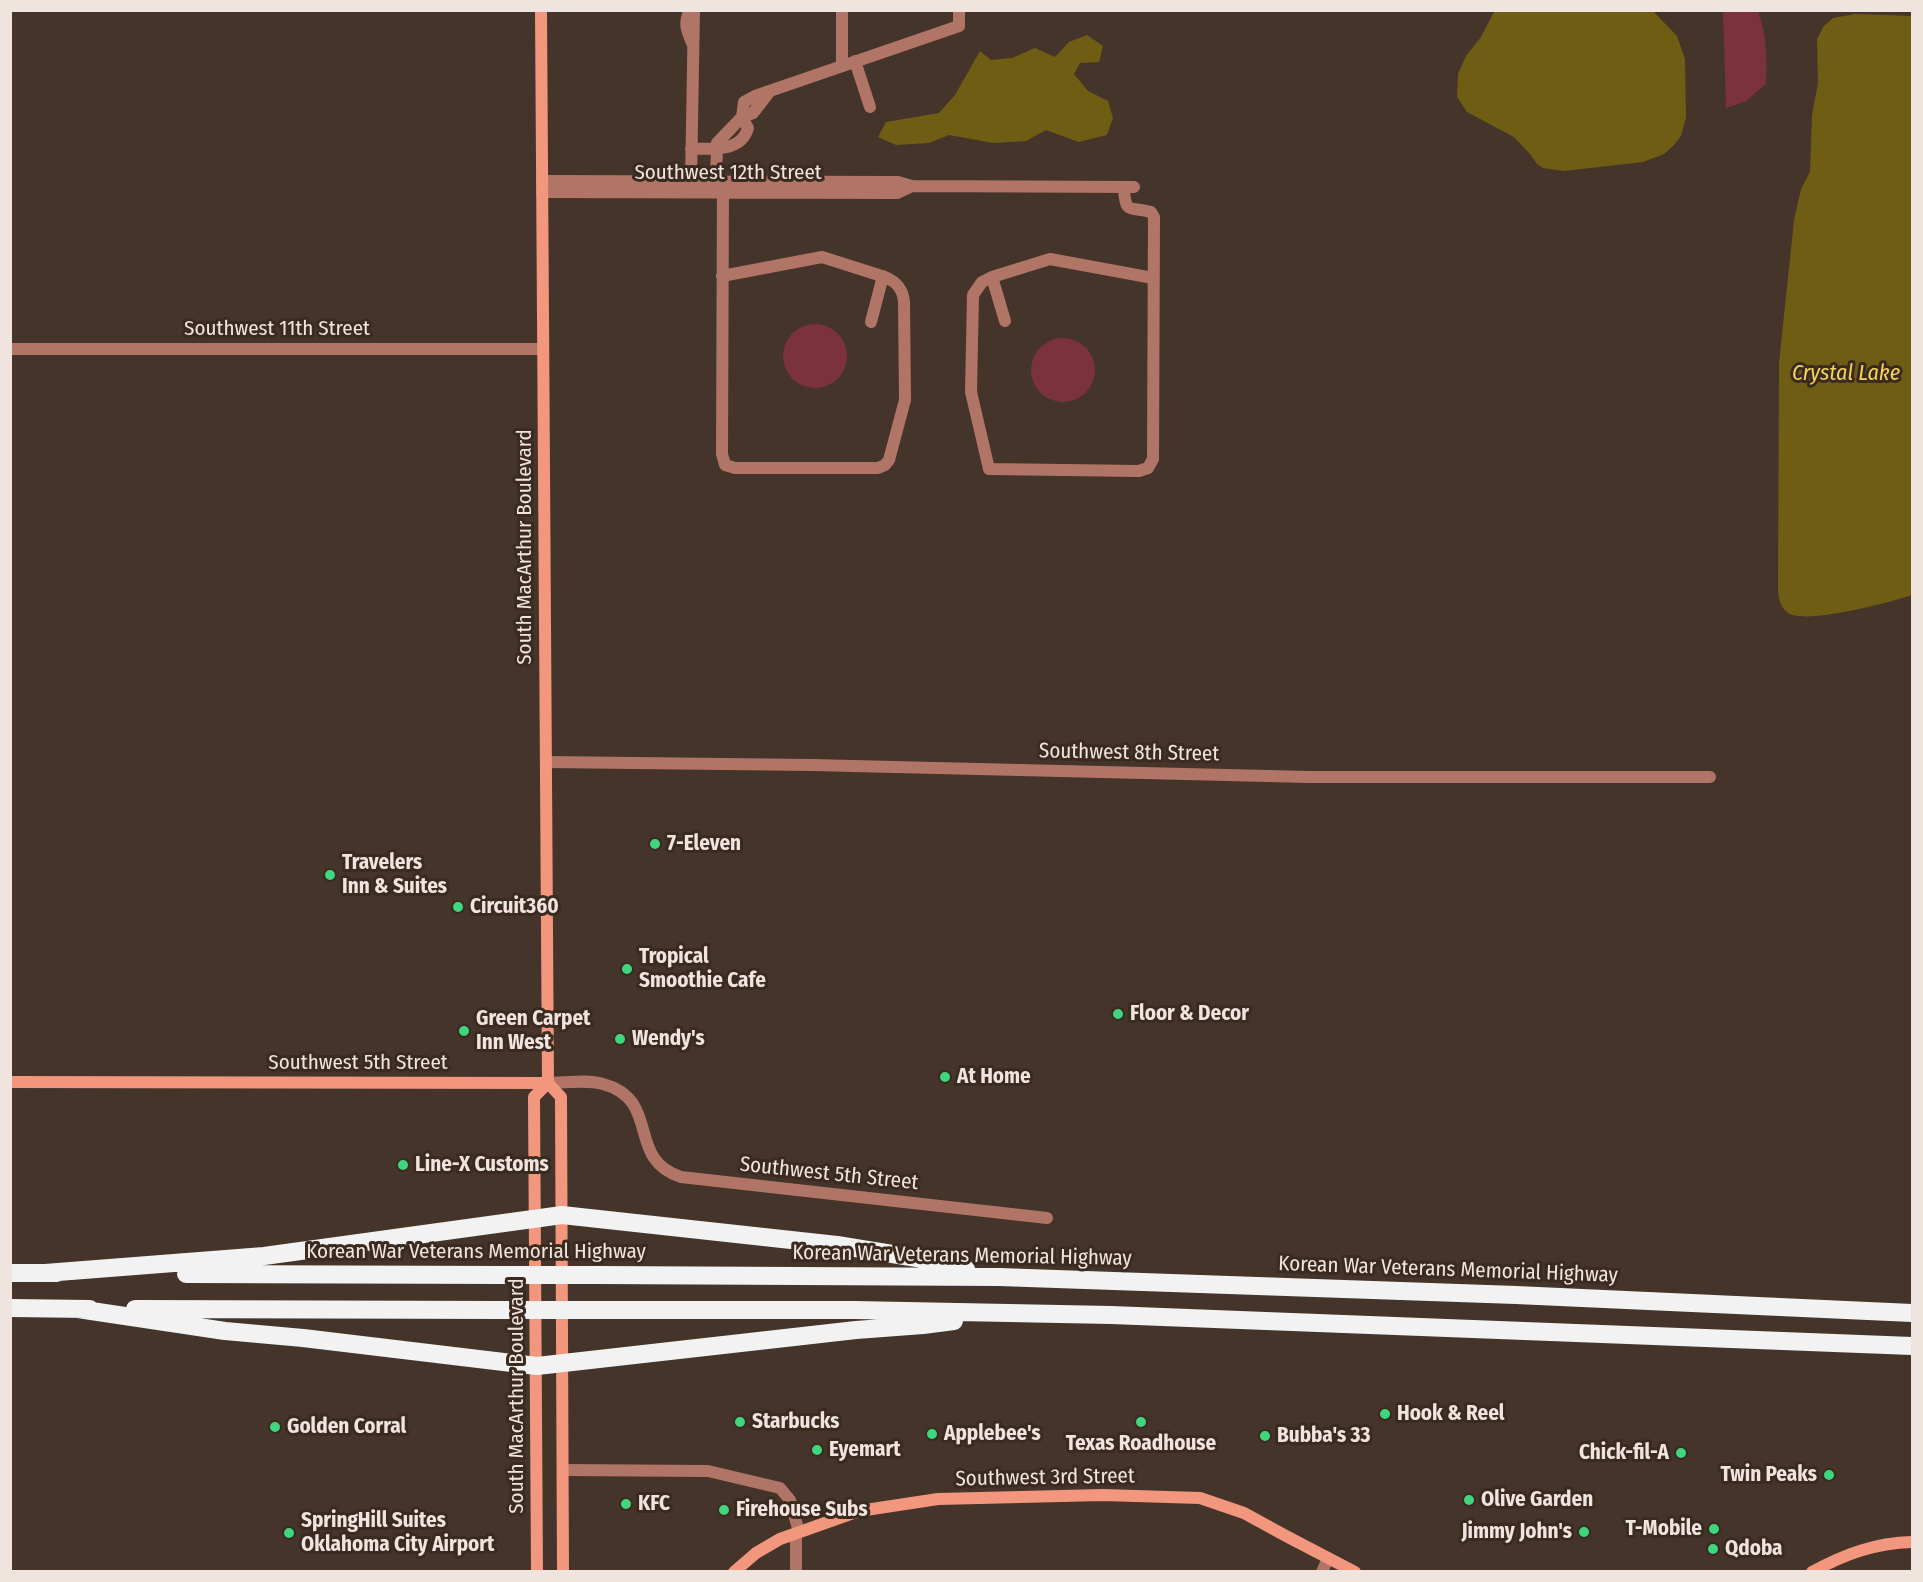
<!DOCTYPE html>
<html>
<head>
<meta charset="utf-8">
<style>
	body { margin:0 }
	#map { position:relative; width:1923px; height:1582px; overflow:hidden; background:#453429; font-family:"Fira Sans Condensed",sans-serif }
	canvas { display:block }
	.frame { position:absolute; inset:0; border:12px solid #f0e5de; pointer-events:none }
</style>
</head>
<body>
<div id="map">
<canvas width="1923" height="1582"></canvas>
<div class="frame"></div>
</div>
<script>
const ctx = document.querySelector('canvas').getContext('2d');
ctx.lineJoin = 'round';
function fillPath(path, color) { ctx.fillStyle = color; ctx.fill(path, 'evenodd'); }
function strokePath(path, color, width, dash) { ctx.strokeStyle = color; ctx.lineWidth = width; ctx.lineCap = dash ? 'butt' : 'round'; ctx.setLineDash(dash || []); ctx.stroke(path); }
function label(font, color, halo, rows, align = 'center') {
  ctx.font = font + ' "Fira Sans Condensed",sans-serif'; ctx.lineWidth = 6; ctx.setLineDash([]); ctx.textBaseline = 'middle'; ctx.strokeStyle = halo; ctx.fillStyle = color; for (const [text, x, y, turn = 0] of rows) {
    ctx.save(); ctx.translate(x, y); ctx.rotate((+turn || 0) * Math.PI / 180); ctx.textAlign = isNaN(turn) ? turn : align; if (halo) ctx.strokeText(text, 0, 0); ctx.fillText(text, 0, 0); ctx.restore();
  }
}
fillPath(new Path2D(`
	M1723,11H1758C1767,35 1767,58 1766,84L1746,101L1726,108Z
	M783 356a32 32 0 1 1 64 0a32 32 0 1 1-64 0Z
	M1031 370a32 32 0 1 1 64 0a32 32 0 1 1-64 0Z`), '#7a333a');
fillPath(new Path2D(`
	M1495,10L1653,11L1677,36L1685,59L1686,117L1681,136L1674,145L1664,154L1643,162L1564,171L1543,168L1537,164L1530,154L1514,137L1467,112L1457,97L1458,74L1466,56L1481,37Z
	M1855,14L1912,16V595C1892,602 1805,625 1788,613C1778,606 1778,593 1778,583L1779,363L1794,220L1801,189L1810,172L1812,115L1818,83L1817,39L1824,26L1833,18Z
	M1087,35L1103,46L1099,62L1080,63L1074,74L1088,91L1108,101L1113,118L1107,135L1079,142L1046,130L1026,141L993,143L949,135L929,143L896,145L878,137L886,122L939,113L955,95L980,51L991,60L1012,58L1035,48L1055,57L1069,42Z`), '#705d14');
strokePath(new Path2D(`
	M690,10C683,23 687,31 692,43
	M855,61L870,107
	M842,66V10
	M691,149C712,148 741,153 748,128L742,117L744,102L755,96L959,26V10
	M542,181L898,182L912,186L1134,187
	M691,182L694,10
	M1124,187C1125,215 1129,206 1151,212L1154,217L1153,459L1148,468L1139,471L989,469L971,392L973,295L982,282L992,277L1050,259L1153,278
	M716,188L717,143L742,117L753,113L770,91
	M542,192L897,193L912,186
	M722,276L822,257L885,277C897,282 903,289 904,302L905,400L889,460L885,465L878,468H735L725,465L722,454L723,182
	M992,277L1005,321
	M871,322L883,276
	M10,349H543
	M546,762L812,765L1309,777H1710
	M548,1083C565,1083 586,1079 603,1084C662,1100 625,1159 681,1177L1047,1218
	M563,1470L708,1471L780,1488L790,1500L799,1532
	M796,1534V1572
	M1322,1572L1328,1558`), '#b07566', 12);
strokePath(new Path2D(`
	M541,10L548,1083L561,1097L563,1572
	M10,1082L548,1083
	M537,1572L534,1097L548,1083
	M734,1572L756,1553L780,1539L859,1511L938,1499L1103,1495L1200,1498L1244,1513L1286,1536L1355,1572
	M1812,1572C1845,1554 1875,1543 1912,1542`), '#f3967e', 12);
strokePath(new Path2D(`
	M10,1273H57
	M45,1273L264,1256L562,1215L837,1245L917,1258L966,1269
	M186,1274L502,1275
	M597,1275L999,1277L1516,1295L1912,1313
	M10,1308L90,1309
	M78,1309L225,1331L303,1338L537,1366L856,1330L923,1325L954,1321
	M135,1309L503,1310
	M597,1310H855L1111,1315L1912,1346`), '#f2f2f2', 18);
strokePath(new Path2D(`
	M502,1275H597
	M503,1310H597`), '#f2f2f2', 18);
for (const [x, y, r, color] of [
	[655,844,6,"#3fd77d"],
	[330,875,6,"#3fd77d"],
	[458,907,6,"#3fd77d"],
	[627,969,6,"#3fd77d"],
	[1118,1014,6,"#3fd77d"],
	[464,1031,6,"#3fd77d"],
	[620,1039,6,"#3fd77d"],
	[945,1077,6,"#3fd77d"],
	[403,1165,6,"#3fd77d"],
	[1385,1414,6,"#3fd77d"],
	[740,1422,6,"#3fd77d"],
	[1141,1422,6,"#3fd77d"],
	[275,1427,6,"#3fd77d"],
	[932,1434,6,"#3fd77d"],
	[1265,1436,6,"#3fd77d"],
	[817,1450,6,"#3fd77d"],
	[1681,1453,6,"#3fd77d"],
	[1829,1475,6,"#3fd77d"],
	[1469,1500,6,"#3fd77d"],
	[626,1504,6,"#3fd77d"],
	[724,1510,6,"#3fd77d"],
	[1714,1529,6,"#3fd77d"],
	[1584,1532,6,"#3fd77d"],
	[289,1533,6,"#3fd77d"],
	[1713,1549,6,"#3fd77d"]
]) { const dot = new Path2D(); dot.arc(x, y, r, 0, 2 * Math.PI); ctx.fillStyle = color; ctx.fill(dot); strokePath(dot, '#3a2a1f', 2); }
label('21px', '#f0e5de', '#3a2a1f', [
	["Southwest 12th Street",728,173],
	["Southwest 11th Street",277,329],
	["South MacArthur Boulevard",525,547,-90],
	["Southwest 8th Street",1129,753,1],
	["Southwest 5th Street",358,1063],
	["Southwest 5th Street",829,1174,6],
	["Korean War Veterans Memorial Highway",476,1252],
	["Korean War Veterans Memorial Highway",962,1256,1],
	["Korean War Veterans Memorial Highway",1448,1270,2],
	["South MacArthur Boulevard",517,1396,-90],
	["Southwest 3rd Street",1045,1478,-1]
]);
label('bold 21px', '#f0e5de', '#3a2a1f', [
	["7-Eleven",667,844],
	["Travelers",342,863],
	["Inn & Suites",342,887],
	["Circuit360",470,907],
	["Tropical",639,957],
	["Smoothie Cafe",639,981],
	["Floor & Decor",1130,1014],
	["Green Carpet",476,1019],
	["Inn West",476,1043],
	["Wendy's",632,1039],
	["At Home",957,1077],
	["Line-X Customs",415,1165],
	["Hook & Reel",1397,1414],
	["Starbucks",752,1422],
	["Golden Corral",287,1427],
	["Applebee's",944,1434],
	["Bubba's 33",1277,1436],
	["Texas Roadhouse",1141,1444,"center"],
	["Eyemart",829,1450],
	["Chick-fil-A",1669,1453,"right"],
	["Twin Peaks",1817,1475,"right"],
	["Olive Garden",1481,1500],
	["KFC",638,1504],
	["Firehouse Subs",736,1510],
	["SpringHill Suites",301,1521],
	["Oklahoma City Airport",301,1545],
	["T-Mobile",1702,1529,"right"],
	["Jimmy John's",1572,1532,"right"],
	["Qdoba",1725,1549]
], 'left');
label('italic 22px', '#f5d45a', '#3a2a1f', [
	["Crystal Lake",1846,374]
]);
</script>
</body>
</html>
